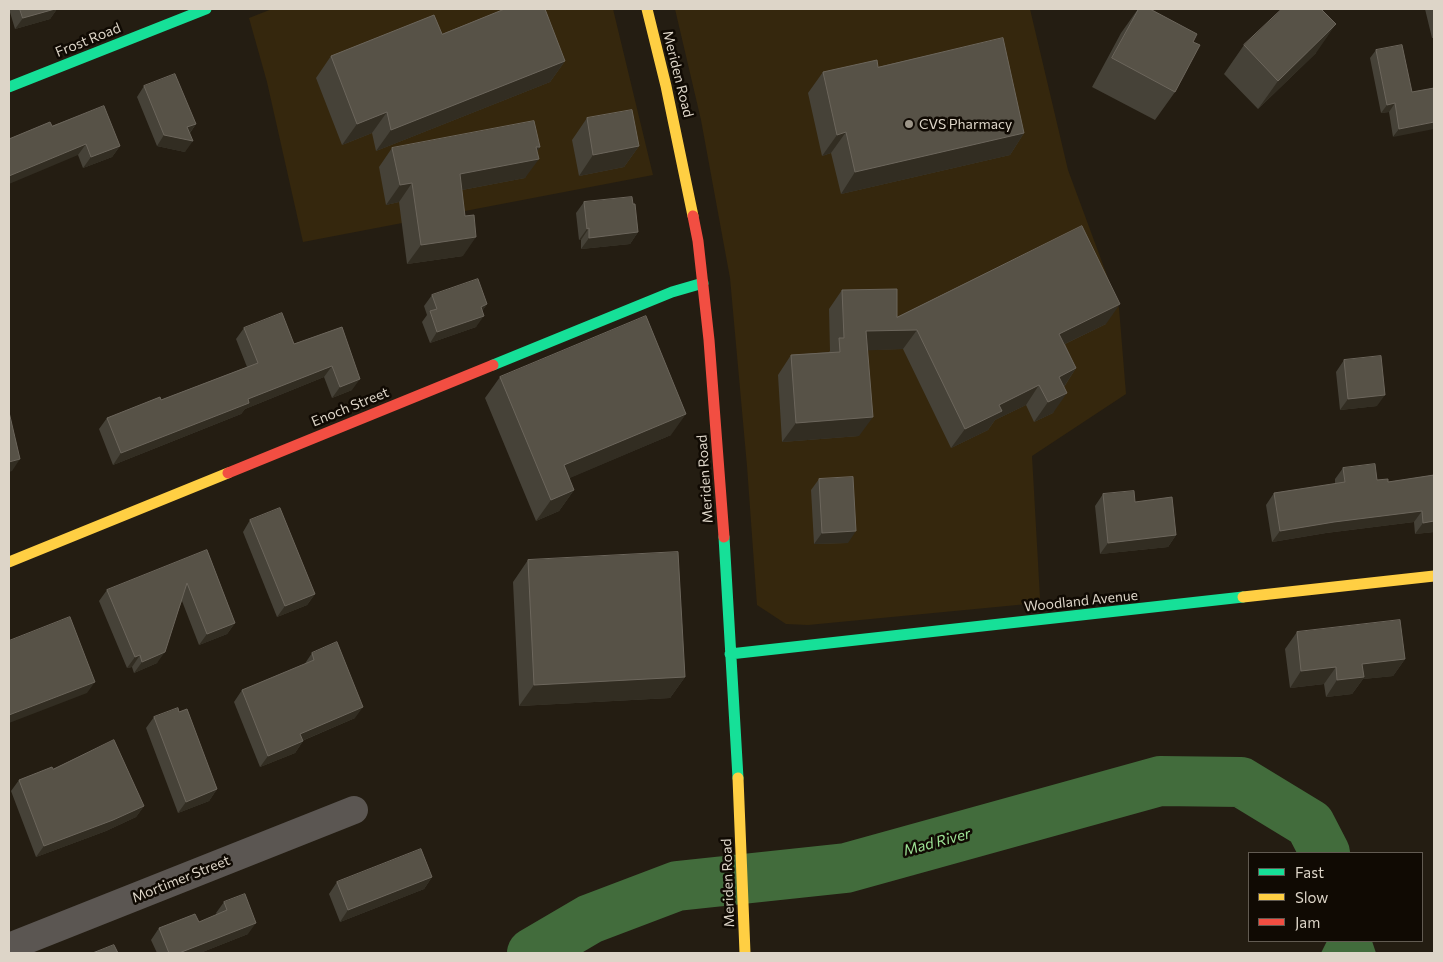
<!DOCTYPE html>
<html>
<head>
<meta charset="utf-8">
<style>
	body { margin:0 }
	#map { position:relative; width:1443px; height:962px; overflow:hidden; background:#241d12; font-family:Commissioner,sans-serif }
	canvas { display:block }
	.frame { position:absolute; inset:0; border:10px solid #ddd5c8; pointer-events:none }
	.legend { position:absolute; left:1248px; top:852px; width:175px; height:90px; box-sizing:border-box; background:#100a03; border:1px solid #625b52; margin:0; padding:6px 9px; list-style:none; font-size:15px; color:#ddd5c8 }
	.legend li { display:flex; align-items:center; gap:10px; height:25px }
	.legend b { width:25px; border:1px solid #625b52 }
</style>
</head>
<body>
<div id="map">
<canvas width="1443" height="962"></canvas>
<div class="frame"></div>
<ul class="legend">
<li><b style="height:6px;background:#16e098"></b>Fast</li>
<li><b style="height:6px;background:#ffcf43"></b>Slow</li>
<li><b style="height:6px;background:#f24e42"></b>Jam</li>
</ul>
</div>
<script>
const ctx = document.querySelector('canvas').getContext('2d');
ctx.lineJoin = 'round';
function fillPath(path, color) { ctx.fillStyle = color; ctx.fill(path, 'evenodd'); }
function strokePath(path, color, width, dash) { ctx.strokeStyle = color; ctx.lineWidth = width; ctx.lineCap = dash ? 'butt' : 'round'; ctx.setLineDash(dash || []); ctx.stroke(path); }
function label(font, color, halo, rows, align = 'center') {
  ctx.font = font + ' Commissioner,sans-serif'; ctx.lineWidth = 5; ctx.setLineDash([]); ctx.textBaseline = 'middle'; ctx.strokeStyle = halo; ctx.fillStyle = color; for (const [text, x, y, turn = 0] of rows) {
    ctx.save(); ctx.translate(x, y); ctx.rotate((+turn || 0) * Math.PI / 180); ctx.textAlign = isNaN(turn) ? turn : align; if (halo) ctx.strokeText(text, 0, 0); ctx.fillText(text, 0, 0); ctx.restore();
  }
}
fillPath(new Path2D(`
	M272,9H613L653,175L303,242L267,82L249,18Z
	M675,9H1030L1068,170L1119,308L1126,394L1032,456L1040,598L1038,603L808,625L786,624L757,605L747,466L730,278L701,120Z`), '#35270d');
fillPath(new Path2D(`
	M1327,941H1372L1376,953H1321Z`), '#426c3c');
strokePath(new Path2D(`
	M532,953L590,919L677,886L846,868L1160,781L1241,782L1310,824L1325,853`), '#426c3c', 50);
strokePath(new Path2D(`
	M9,947L354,810`), '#5b5652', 28);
strokePath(new Path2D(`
	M9,87L206,9
	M493,365L672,292L703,283
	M724,537L738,778
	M730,654L1243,597`), '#16e098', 11);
strokePath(new Path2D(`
	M647,9L666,86L693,216
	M9,562L228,473
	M1243,597L1434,576
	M738,778L745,953`), '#ffcf43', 11);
strokePath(new Path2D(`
	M693,216L698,241L709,340L724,537
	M228,473L493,365`), '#f24e42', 11);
fillPath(new Path2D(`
	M9,9H57L50,19L15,29Z
	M1138,9H1150L1193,42L1175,92L1155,120L1092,87L1121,33Z
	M1425,9H1434V38H1432Z
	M442,34L565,61L550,82L376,151L372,133L342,145L316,78L331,56Z
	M1244,45L1316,53L1258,109L1224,74Z
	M1376,50L1412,92L1434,88L1393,137L1389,112L1381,113L1370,58Z
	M878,67L1024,133L1010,155L841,194L831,153L822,156L808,93L823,72Z
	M144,86L196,124L190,133L185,152L157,146L137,97Z
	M587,118L639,146L624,167L579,176L572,140Z
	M52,126L120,146L112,157L83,168L78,155Z
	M540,147L537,151L525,178L462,190L463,256L407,264L399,202L386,205L379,167L392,148Z
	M584,202L633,204L638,232L630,244L581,249V240H579L576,213Z
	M842,290L897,317L1106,324L1065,344L1076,368L1064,387L1053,413L1034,422L1026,405L995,420L988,430L951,448L903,349L868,350L859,436L782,442L778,375L791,355L829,352L830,351L829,309Z
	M432,295L487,304L482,311L476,327L430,343L422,322L427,315L424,306Z
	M342,327L352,390L332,398L324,377L245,409L241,414L113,465L99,429L107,418L161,400L247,367L236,339L244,328L294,344Z
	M1344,360L1377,406L1340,410L1336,372Z
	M500,377L671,435L569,478L574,490L559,511L536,521L485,398Z
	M1343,468L1377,480L1388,482L1434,475V532L1415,534L1414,522L1326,533L1272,542L1266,505L1274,493L1335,484V479Z
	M819,479L848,543L814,544L811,490Z
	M1103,494L1135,502L1176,535L1168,547L1100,554L1095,506Z
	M250,520L315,594L307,605L277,617L243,532Z
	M207,550L235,623L227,634L199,645L182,601L157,663L134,673L132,667L127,668L99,601L107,590Z
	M528,560L685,677L670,698L519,706L513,582Z
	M1297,632L1405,659L1393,676L1363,679L1352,694L1326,697L1324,684L1290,688L1285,649Z
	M312,653L355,718L302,741H303L295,753L260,767L234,702L242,690L304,665Z
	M179,712L217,789L209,801L178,813L146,728L154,717Z
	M53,769L144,806L136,817L106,831L36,857L11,791L19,780Z
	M432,877L424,889L340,922L329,894L337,882Z
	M224,902L248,934L200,953H157L151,940L159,928L199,922L217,915L216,913Z`), '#464238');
fillPath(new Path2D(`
	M55,9H57L50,19L15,29L23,18Z
	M1336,24L1316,53L1258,109L1278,81Z
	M565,61L550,82L376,151L391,130Z
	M1395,103L1389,112L1381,113L1387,105Z
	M387,112L372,133L342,145L357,124Z
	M1434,122V129L1393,137L1399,129Z
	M196,124L188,135L193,141L185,152L157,146L164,135Z
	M846,132L831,153L822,156L837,135Z
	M1024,133L1010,155L841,194L855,172Z
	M86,144L78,155L9,184V176Z
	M120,146L112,157L83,168L91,157Z
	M639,146L624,167L579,176L593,155Z
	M536,147H540L530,160L539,159L525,178L446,193L460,174Z
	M412,183L399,202L386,205L400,185Z
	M589,228L581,240H579L587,229Z
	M638,232L630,244L581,249L589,238Z
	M476,237L463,256L407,264L421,245Z
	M487,304L479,316L481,307Z
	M1120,304L1106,324L1046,353L1059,334Z
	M484,316L476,327L430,343L437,332Z
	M917,330L903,349L852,351L866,331Z
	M332,366L324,377L245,409L241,414L113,465L121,453L248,399Z
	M1076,368L1063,388L1059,377Z
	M360,379L352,390L332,398L340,387Z
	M1039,385L1026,405L995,420L988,430L951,448L965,429L999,405Z
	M1067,393L1053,413L1034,422L1048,402Z
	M1385,395L1377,406L1340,410L1348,399Z
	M686,414L671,435L549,487L564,465Z
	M873,417L859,436L782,442L796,423Z
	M20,459L12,471L9,472V462Z
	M574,490L559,511L536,521L551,500Z
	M1422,511L1414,522L1326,533L1272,542L1280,531L1334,522Z
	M1434,521V532L1415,534L1423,523Z
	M856,531L848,543L814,544L822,533Z
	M1176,535L1168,547L1100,554L1108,543Z
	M315,594L307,605L277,617L285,606Z
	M235,623L227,634L199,645L207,634Z
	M165,652L157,663L134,673L142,662Z
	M140,655L132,667L127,668L135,657Z
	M1405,659L1393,676L1363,679L1352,694L1326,697L1337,680L1362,664Z
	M1336,667L1324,684L1290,688L1301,671Z
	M685,677L670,698L519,706L534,685Z
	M95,682L87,693L9,723V715Z
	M363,707L355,718L292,745L300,734Z
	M303,741L295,753L260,767L268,756Z
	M217,789L209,801L178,813L186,802Z
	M144,806L136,817L106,831L36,857L44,846Z
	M432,877L424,889L340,922L348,910Z
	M256,923L248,934L200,953H179Z`), '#322d22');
const building = new Path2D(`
	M20,9H55L23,18Z
	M505,9H545L565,61L391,130L387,112L357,124L331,56L434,15L442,34Z
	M1139,9H1150L1197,34L1193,42L1200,45L1175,92L1112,58Z
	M1282,9H1321L1336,24L1278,81L1244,45Z
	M1003,38L1024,133L855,172L846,132L837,135L823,72L877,60L878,67Z
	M1402,45L1412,92L1434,88V122L1399,129L1395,103L1387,105L1376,50Z
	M175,74L196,124L187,127L193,141L164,135L144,86Z
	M104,106L120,146L91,157L86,144L9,176V139L50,122L52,126Z
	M632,110L639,146L593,155L587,118Z
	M534,121L540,147H536L539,159L460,174L465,216L474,215L476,237L421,245L412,183L400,185L392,148Z
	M632,197L633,204H635L638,232L589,238V228L587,229L584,202Z
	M1082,226L1120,304L1059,334L1076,368L1059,377L1067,393L1048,402L1039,385L999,405L1002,411L965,429L917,330L866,331L873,417L796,423L791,355L840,352L839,338H844L842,290L897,289V317Z
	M478,279L487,304L481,307L484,316L437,332L430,311L437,309L432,295Z
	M282,313L294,344L342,327L360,379L340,387L332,366L248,399L249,403L121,453L107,418L160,397L161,400L258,363L244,328Z
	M646,316L686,414L564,465L574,490L551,500L500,377Z
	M1381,356L1385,395L1348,399L1344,360Z
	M9,412L20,459L9,462Z
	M1375,464L1377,480L1388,479V482L1434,475V521L1423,523L1422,511L1334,522L1280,531L1274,493L1345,482L1343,468Z
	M853,477L856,531L822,533L819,479Z
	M1134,491L1135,502L1172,497L1176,535L1108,543L1103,494Z
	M280,508L315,594L285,606L250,520Z
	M207,550L235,623L207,634L187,583L165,652L142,662L140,655L135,657L107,590Z
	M678,552L685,677L534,685L528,560Z
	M70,617L95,682L9,715V641Z
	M1400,620L1405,659L1362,664L1364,677L1337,680L1336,667L1301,671L1297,632Z
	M337,642L363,707L300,734L303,741L268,756L242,690L314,660L312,653Z
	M178,708L179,712L187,709L217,789L186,802L154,717Z
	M114,740L144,806L113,820L44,846L19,780L52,767L53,769Z
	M421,849L432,877L348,910L337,882Z
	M245,894L256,923L179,953H169L159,928L195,914L199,922L227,910L224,902Z
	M114,945L118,953H93Z`);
fillPath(building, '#575247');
strokePath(building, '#6c665c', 1);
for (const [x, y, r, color] of [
	[909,124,5,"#9c9588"]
]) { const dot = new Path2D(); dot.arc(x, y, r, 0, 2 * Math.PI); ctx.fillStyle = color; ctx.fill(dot); strokePath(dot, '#100a03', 2); }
label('14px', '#ddd5c8', '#100a03', [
	["Frost Road",88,40,-22],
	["Meriden Road",678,74,76],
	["Enoch Street",350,407,-22],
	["Meriden Road",705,479,-94],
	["Woodland Avenue",1081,601,-6],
	["Mortimer Street",181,879,-22],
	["Meriden Road",728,883,-92]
]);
label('14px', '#ddd5c8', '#100a03', [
	["CVS Pharmacy",919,124]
], 'left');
label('italic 15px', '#9de295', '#100a03', [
	["Mad River",937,842,-15]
]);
</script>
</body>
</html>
